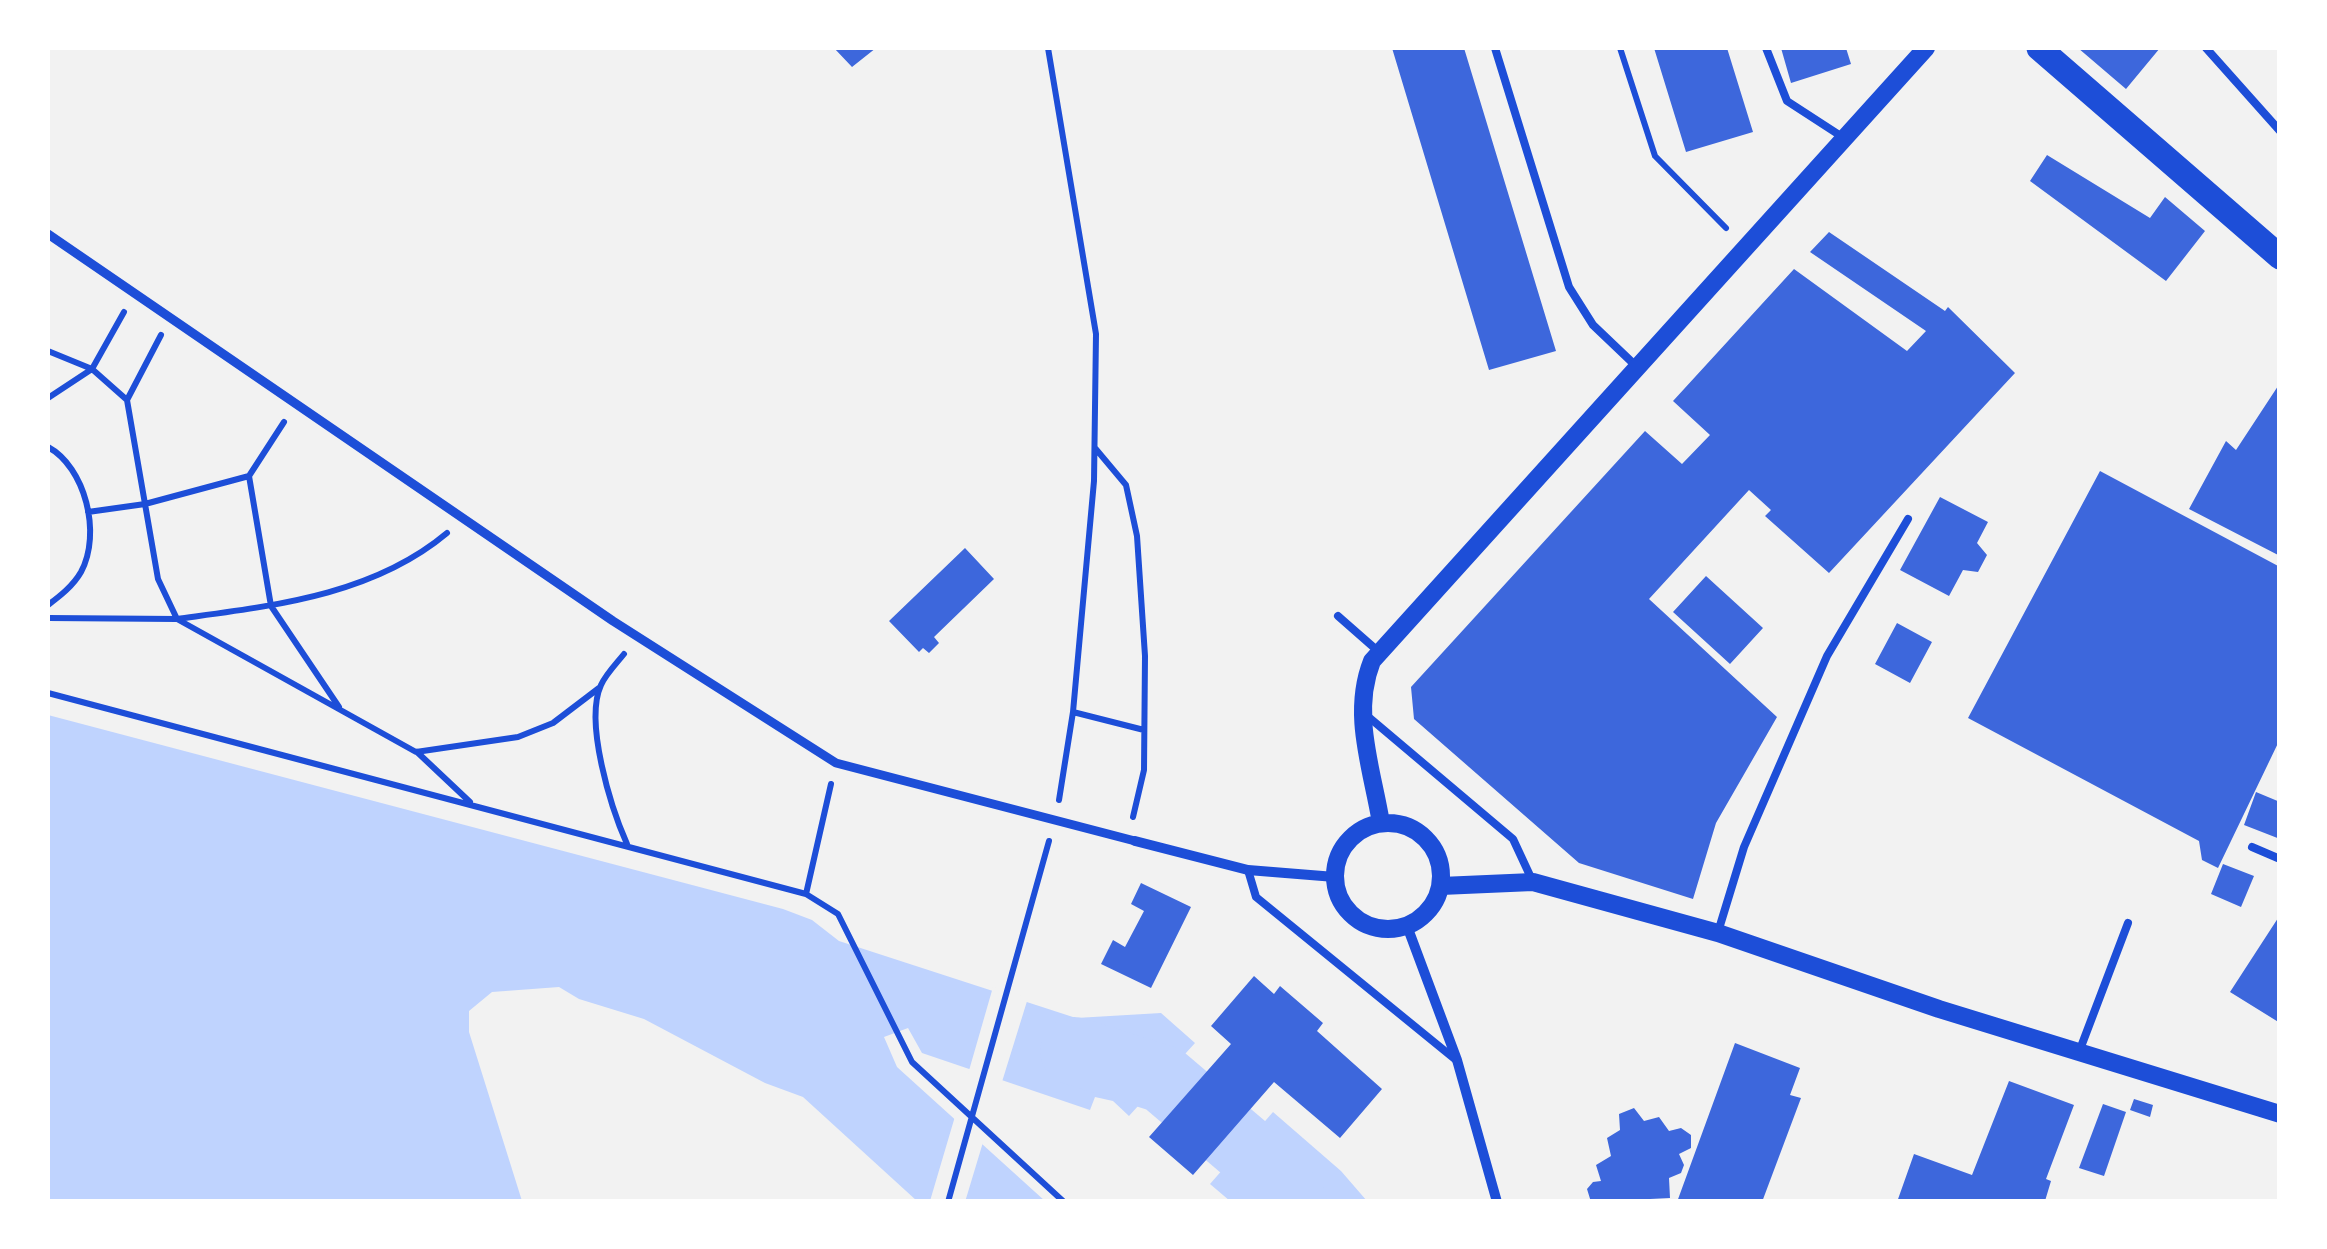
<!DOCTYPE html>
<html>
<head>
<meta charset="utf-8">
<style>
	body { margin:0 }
	#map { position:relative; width:2327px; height:1249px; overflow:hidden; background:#f2f2f2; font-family:"DejaVu Sans",sans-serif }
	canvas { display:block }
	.frame { position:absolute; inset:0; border:50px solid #fff; pointer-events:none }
</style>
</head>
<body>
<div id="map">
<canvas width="2327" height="1249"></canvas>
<div class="frame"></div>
</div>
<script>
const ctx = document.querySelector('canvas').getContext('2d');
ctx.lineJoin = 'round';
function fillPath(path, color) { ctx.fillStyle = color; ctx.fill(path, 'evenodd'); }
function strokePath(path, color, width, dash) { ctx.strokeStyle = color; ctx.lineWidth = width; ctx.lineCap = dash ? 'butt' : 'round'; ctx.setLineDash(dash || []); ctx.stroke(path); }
fillPath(new Path2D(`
	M48,715L783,909L812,920L839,941L1076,1018L1161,1013L1195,1043L1129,1116L1113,1101L1095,1097L1090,1110L922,1053L908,1028L884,1037L897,1067L1045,1201H917L803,1097L765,1083L644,1019L579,999L559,987L492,992L469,1011V1032L522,1201H48Z
	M1273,1112L1341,1171L1367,1201H1230L1210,1184Z`), '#bfd3fe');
fillPath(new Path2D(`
	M993,987L1028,998L1001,1085L968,1074Z
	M956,1113L984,1139L965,1202L930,1201Z`), '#f2f2f2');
strokePath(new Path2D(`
	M1074,1051L1163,1079L1243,1147L1293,1202`), '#bfd3fe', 68);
fillPath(new Path2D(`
	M834,48H876L852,67Z
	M1392,48H1464L1556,351L1489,370Z
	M1654,48H1727L1753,132L1686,152Z
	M1781,48H1846L1851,64L1791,83Z
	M2078,48H2160L2126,89Z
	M2047,155L2150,218L2165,197L2205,231L2166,281L2030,181Z
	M1829,232L1945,311L1948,307L2015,373L1829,573L1765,516L1771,510L1749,490L1649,599L1777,717L1716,823L1693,899L1579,863L1414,719L1411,687L1645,431L1682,464L1710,435L1673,401L1794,269L1907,351L1926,331L1810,252Z
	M2280,383V556L2189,509L2226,441L2236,450Z
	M2100,471L2280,567V739L2218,868L2202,860L2199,841L1968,718Z
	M1940,497L1988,522L1977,543L1987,555L1978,572L1963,570L1949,596L1900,570Z
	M965,548L994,579L934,637L939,643L929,653L923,648L919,652L889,621Z
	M1706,576L1763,628L1730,664L1673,612Z
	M1897,623L1932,642L1910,683L1875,664Z
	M2256,792L2280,802V839L2244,825Z
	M2223,864L2254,876L2241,907L2211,894Z
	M1141,883L1191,907L1151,988L1101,964L1113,940L1125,947L1144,911L1131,904Z
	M2280,915V1023L2230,992Z
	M1254,976L1274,994L1280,986L1323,1023L1317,1031L1382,1089L1340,1138L1274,1082L1193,1175L1149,1137L1231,1044L1211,1026Z
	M1735,1043L1800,1068L1790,1095L1801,1098L1762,1202H1677Z
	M2009,1081L2074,1105L2046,1179L2051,1181L2045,1201L1897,1202L1914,1154L1972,1175Z
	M2134,1099L2153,1105L2150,1117L2130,1110Z
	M2103,1104L2126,1112L2104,1176L2079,1168Z
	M1634,1108L1644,1121L1659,1117L1669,1131L1681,1128L1691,1135V1148L1679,1154L1684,1165L1681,1173L1669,1178L1670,1198L1591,1202L1587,1189L1593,1182L1601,1181L1596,1165L1611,1156L1607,1138L1620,1130L1619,1114Z`), '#3d67dc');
strokePath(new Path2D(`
	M1048,48L1096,334L1094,481L1073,712L1059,800
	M1620,48L1655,156L1726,228
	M161,335L127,400L158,579L177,619C271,606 372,596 447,533
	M48,351L92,369L127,400
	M48,398L92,369L124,312
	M284,422L249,476L271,606L339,707
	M48,447C85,467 102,533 81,572C73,586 60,596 48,605
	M1095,448L1126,485L1137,536L1145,656L1144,770L1133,817
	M88,512L145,504L249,476
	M48,618L177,619L416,752L518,737L553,723L599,688
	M624,654C616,664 606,674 601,685C584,722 611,808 627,844
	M48,693L806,894L838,914L912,1062L1064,1202
	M1073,712L1144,730
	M417,752L470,802
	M806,894L831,784
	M948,1202L1049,841`), '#1d4ed8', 6);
strokePath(new Path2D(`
	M1495,48L1569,287L1593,325L1636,366
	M1766,48L1787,101L1844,138
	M2206,48L2280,131
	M1338,616L1379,652
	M1365,714L1513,839L1533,882
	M2252,847L2280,859
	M1248,870L1256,897L1456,1060
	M1718,932L1744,847L1827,656L1908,519
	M2079,1052L2128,923`), '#1d4ed8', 8);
strokePath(new Path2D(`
	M48,234L613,621L836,763L1135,841`), '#1d4ed8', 9);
strokePath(new Path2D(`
	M1135,841L1248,870L1335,877
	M1407,926L1457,1060L1497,1202`), '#1d4ed8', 10);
strokePath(new Path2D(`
	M1335 876a53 53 0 1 1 106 0a53 53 0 1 1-106 0Z
	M1381,823C1372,768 1351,714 1372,661L1926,48
	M1441,886L1533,882L1718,933L1939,1009L2280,1114`), '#1d4ed8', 18);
strokePath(new Path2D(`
	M2039,48L2280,257`), '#1d4ed8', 25);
</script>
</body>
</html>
